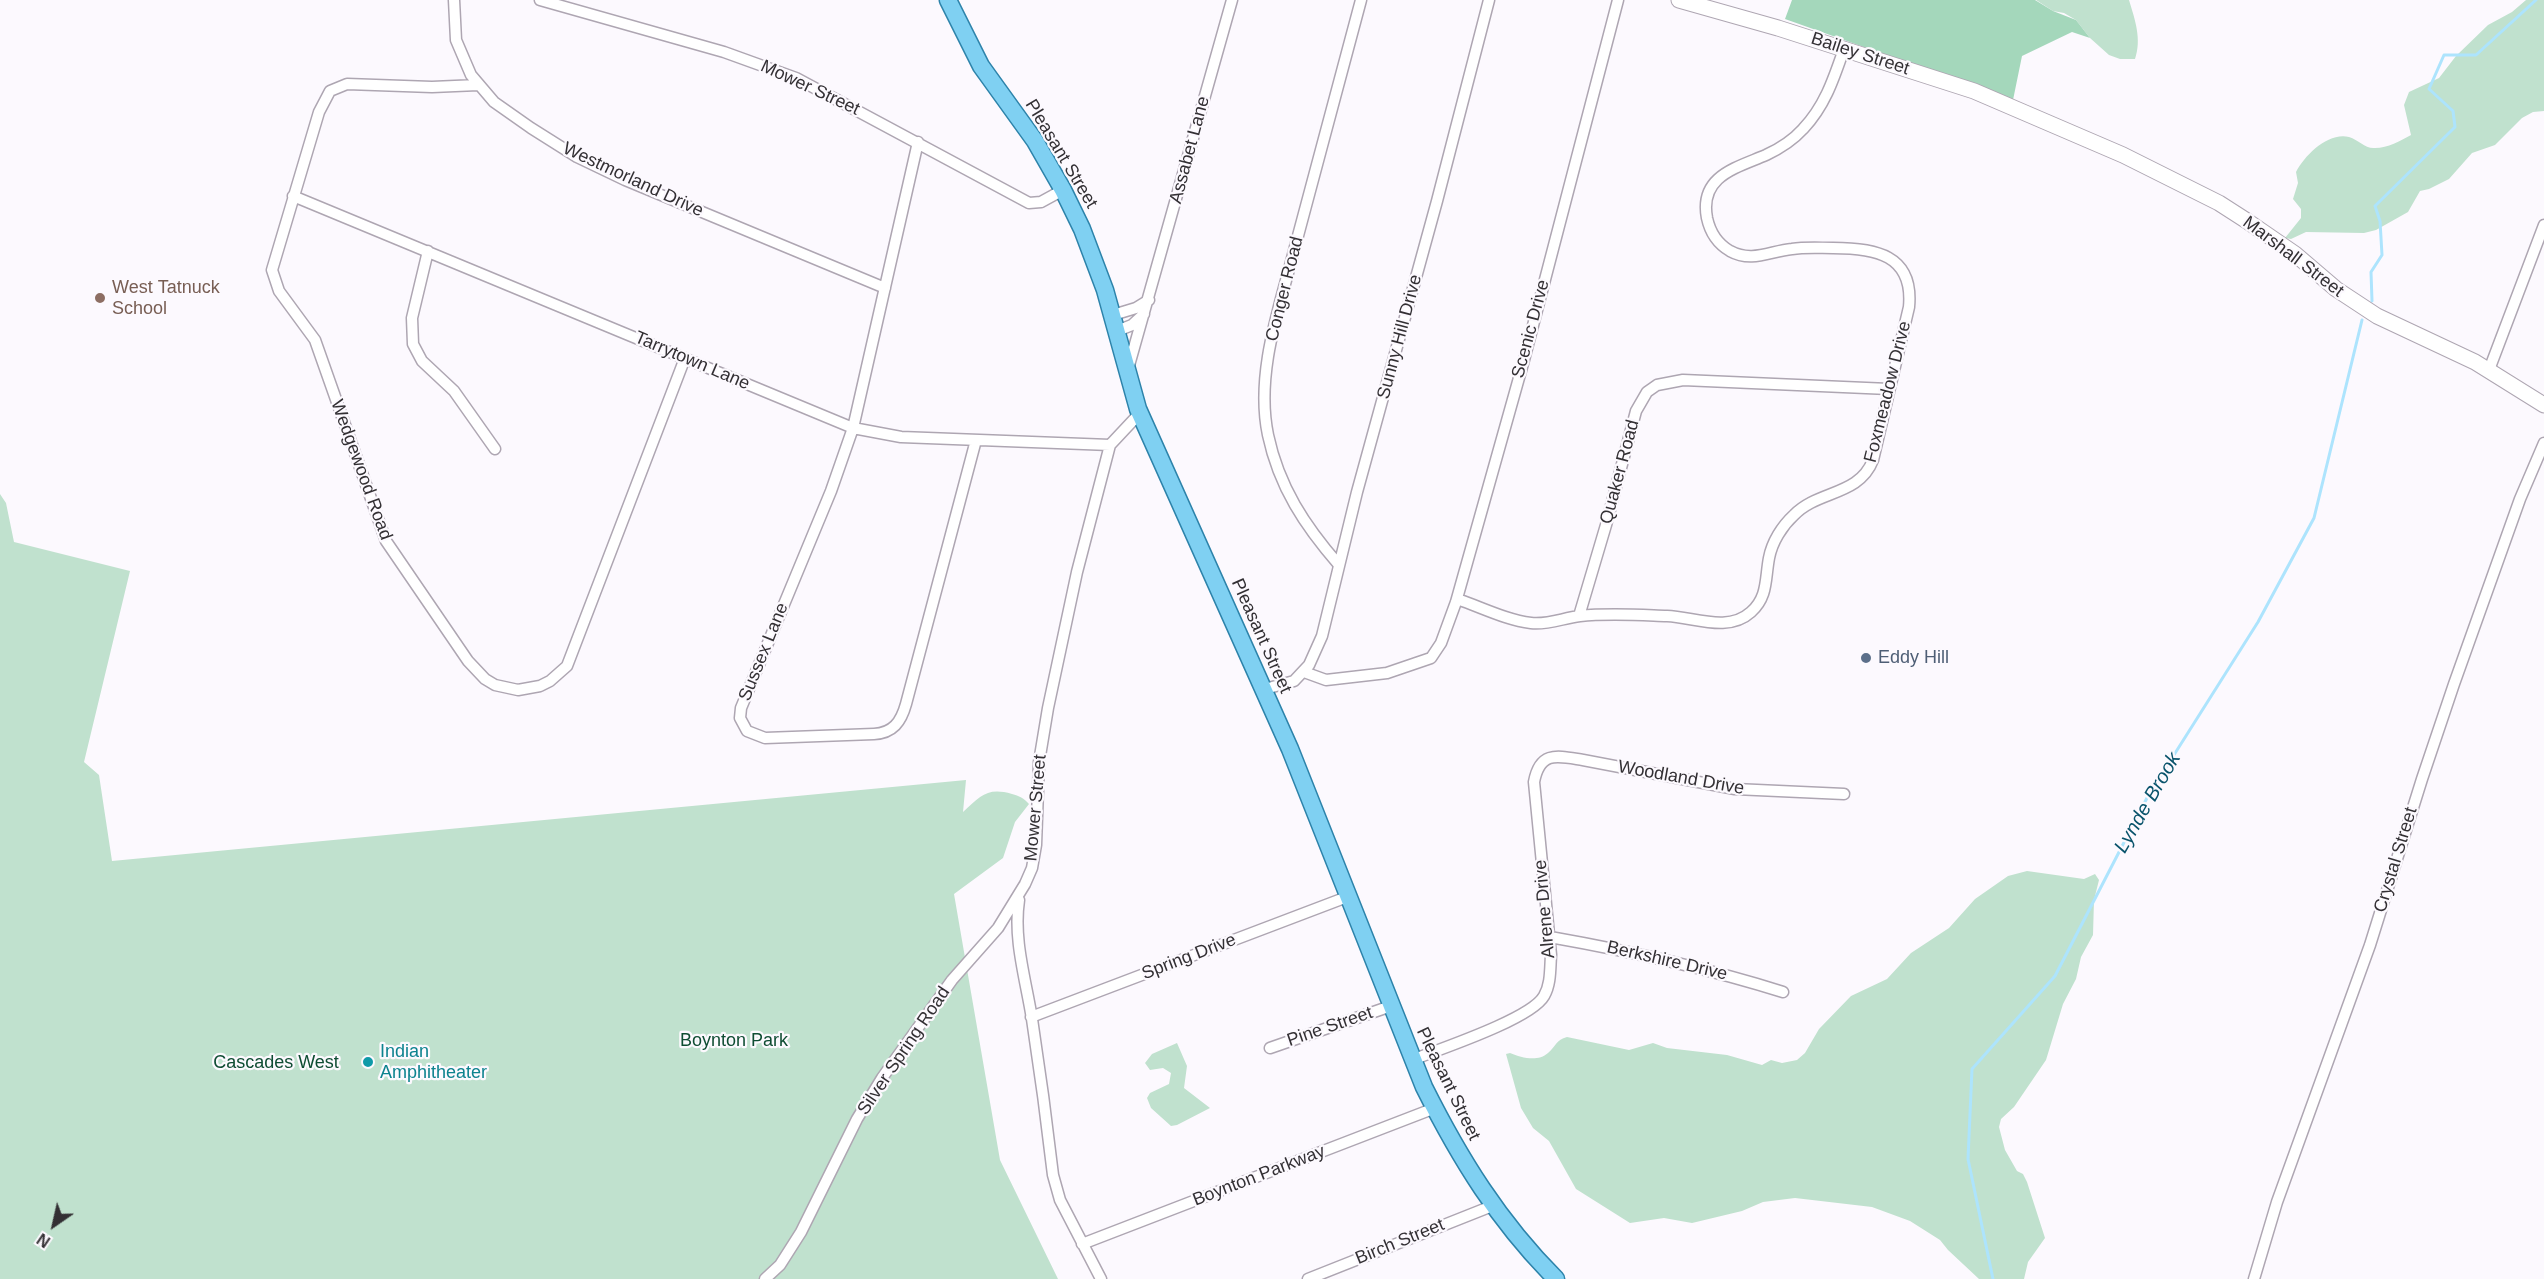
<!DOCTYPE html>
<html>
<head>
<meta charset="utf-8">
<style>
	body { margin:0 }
	#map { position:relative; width:2544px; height:1279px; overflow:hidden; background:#fcf9fe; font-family:Arial,sans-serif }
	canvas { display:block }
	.north { position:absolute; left:24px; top:1195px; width:60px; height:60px; -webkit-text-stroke:4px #fcf9fe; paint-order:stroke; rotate:214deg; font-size:16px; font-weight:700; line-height:24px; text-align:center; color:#333034 }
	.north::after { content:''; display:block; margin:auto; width:21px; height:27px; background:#333034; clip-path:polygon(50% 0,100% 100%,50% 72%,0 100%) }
</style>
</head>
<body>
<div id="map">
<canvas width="2544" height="1279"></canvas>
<div class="north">N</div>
</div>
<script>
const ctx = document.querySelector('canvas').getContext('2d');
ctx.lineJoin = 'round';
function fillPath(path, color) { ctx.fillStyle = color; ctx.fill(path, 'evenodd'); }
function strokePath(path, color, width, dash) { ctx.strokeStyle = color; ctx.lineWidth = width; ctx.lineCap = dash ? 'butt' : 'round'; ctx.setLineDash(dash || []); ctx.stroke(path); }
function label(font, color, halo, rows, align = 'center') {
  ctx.font = font + ' Arial,sans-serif'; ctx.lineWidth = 4.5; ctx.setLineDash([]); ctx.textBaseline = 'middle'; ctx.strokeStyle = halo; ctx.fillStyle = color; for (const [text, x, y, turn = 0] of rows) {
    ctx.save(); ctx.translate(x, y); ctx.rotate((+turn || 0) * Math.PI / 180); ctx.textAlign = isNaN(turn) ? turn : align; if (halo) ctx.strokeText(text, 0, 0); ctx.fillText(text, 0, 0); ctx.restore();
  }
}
fillPath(new Path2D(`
	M2036,0H2129C2135,20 2142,39 2135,59H2120L2109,55L2090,38L2076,20L2064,13L2053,11Z
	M2526,0H2544V111L2533,112L2522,118L2495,145L2472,153L2449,179L2429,189L2420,191L2408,212L2376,230L2364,233L2306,232L2291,239L2285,238L2301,218V209L2293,199L2298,183L2296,172C2305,155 2328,132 2349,137C2359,140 2365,149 2375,148C2388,148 2400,141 2411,135L2404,105L2409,92L2439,78L2456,56L2488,25L2512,12Z
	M0,494L6,503L14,542L130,571L84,762L99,775L112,861L966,780L963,812C981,796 987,787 1012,794C1019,796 1024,798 1029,804L1015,822L1003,858L954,894L1000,1160L1058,1279H0Z
	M2027,871L2084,879L2095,874L2099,880L2094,900L2093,935L2081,957L2076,979L2063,1004L2046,1060L2014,1107L2001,1119L1999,1127L2005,1150L2017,1171L2023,1174L2027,1182L2045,1238L2028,1262L2024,1279H1979L1948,1250L1940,1240L1910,1221L1872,1207L1795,1198L1763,1202L1742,1211L1692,1223L1664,1218L1630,1223L1576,1189L1549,1141L1533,1128L1521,1108L1506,1054L1510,1053C1522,1058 1538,1062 1548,1053C1556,1046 1556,1040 1567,1037L1629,1050L1653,1043L1667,1048L1727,1055L1762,1065L1771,1060L1782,1063L1797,1060L1805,1053L1819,1029L1851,996L1887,979L1911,953L1949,928L1975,899L2008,876Z
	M1177,1043L1187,1066L1184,1088L1210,1108L1177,1125L1171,1126L1151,1108L1147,1098L1150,1093L1169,1084L1171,1073L1163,1068L1150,1070L1145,1063L1152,1054Z`), '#c0e1ce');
fillPath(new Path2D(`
	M1792,0H2035L2053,11L2076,20L2090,38L2072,32L2022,56L2013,100L1785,19Z`), '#a4d7bb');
strokePath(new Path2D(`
	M2372,301L2371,272L2382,255L2380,221L2375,206L2455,127L2453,111L2429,89L2444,55H2476L2536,0
	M1993,1279L1968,1159L1972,1069L2055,976L2148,796L2258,622L2314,518L2362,320`), '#ade4fd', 3);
const street = new Path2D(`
	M454,0L456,40L471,75L494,102L531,128L577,157L625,180L885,288
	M540,0L724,52L796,78L1029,203L1041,202L1063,190
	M478,85L432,87L347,84L330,91L319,112L272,270L279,291L315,340L386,541L468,661L485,679L495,685L518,690L540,686L550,681L567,666L685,358
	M918,142L853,428L831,491L741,708L740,718L747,731L765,738L874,734C893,733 901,722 906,704L976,440
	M293,196L853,428L901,437L1110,445
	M428,251L412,318L413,344L422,361L454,391L495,449
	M1113,315L1136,308L1149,300
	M1117,331L1132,325L1144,314
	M1128,369L1232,0
	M2489,370L2544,225
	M1339,565C1305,526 1279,487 1268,435C1255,373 1280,306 1295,247C1317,164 1339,82 1361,0
	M1457,599C1481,607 1506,620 1531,623C1548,625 1563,618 1580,616C1609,613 1639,615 1667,616C1694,617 1728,633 1751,612C1768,597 1765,579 1769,558C1772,542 1782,526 1794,515C1818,490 1859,496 1873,460L1909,307C1914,254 1874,248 1833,248C1819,248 1805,247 1792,249C1770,251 1752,263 1730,251C1718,244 1710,232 1707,218C1699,176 1736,168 1766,155C1779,149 1793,140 1803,129C1825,106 1834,78 1844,49
	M1579,616L1606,525L1636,411L1647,392L1657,385L1683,380L1889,389
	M1304,672L1326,680L1387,673L1431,658L1441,643L1456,602L1524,360L1618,0
	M1265,689L1294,681L1309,665L1322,636L1357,492L1437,201L1489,0
	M1019,900C1013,940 1026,980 1032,1019C1040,1071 1047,1123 1053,1175L1060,1200L1101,1279
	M1550,937C1629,951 1707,968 1783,992
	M1031,1017L1347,897
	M1270,1048L1391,1006
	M1412,1060C1440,1049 1531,1019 1544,996C1551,984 1550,969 1551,955L1534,782C1540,750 1558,756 1583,760L1735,789L1844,794
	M1082,1244L1435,1108
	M765,1279L780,1265L801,1232L857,1119L882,1078L952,980L998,928L1025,884L1032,868L1036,845L1039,762L1048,708L1077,572L1110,445L1140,413
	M1308,1279L1492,1206
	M2254,1279L2277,1202L2370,945L2422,779L2454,684L2520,499L2544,443`);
const secondary = new Path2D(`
	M1679,0L1778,28L1974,91L2123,155L2219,203L2247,221L2295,254L2336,289L2377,316L2475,362L2544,405`);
const primary = new Path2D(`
	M948,0L981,66L1035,141L1063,190L1082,229L1105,290L1138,409L1290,749L1424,1087C1460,1159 1499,1222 1556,1279`);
strokePath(street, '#aea6b2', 13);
strokePath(secondary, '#aea6b2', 17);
strokePath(primary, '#2d83aa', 19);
strokePath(street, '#fff', 10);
strokePath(secondary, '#fff', 15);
strokePath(primary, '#7fd0f2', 16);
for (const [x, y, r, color] of [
	[100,298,6,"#8d6e63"],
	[1866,658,6,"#5c6f8a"],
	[368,1062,6,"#0f9aa8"]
]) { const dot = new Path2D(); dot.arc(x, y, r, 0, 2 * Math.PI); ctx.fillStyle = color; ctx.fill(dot); strokePath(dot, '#fcf9fe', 2); }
label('18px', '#333034', '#fcf9fe', [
	["Bailey Street",1860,54,18],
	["Mower Street",810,88,25],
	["Assabet Lane",1190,150,-75],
	["Pleasant Street",1061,154,59],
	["Westmorland Drive",633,180,25],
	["Marshall Street",2293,257,37],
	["Conger Road",1285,289,-76],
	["Scenic Drive",1531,329,-75],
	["Sunny Hill Drive",1400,337,-75],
	["Tarrytown Lane",692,361,23],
	["Foxmeadow Drive",1888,392,-76],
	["Wedgewood Road",361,470,70],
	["Quaker Road",1620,472,-75],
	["Pleasant Street",1261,636,66],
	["Sussex Lane",764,652,-68],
	["Woodland Drive",1681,778,10],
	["Mower Street",1036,808,-85],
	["Crystal Street",2396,860,-73],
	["Alrene Drive",1545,909,-95],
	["Spring Drive",1189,957,-21],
	["Berkshire Drive",1667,961,13],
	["Pine Street",1330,1027,-19],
	["Silver Spring Road",904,1051,-56],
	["Pleasant Street",1448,1084,64],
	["Boynton Parkway",1259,1176,-21],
	["Birch Street",1400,1242,-22]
]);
label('18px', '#785e54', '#fcf9fe', [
	["West Tatnuck",112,288],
	["School",112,309]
], 'left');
label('18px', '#4e5e75', '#fcf9fe', [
	["Eddy Hill",1878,658]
], 'left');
label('18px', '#0f4d33', '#fcf9fe', [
	["Boynton Park",734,1041],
	["Cascades West",276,1063]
]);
label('18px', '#0d838f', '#fcf9fe', [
	["Indian",380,1052],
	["Amphitheater",380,1073]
], 'left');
label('italic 20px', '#0a546c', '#fcf9fe', [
	["Lynde Brook",2148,803,-60]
]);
</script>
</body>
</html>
